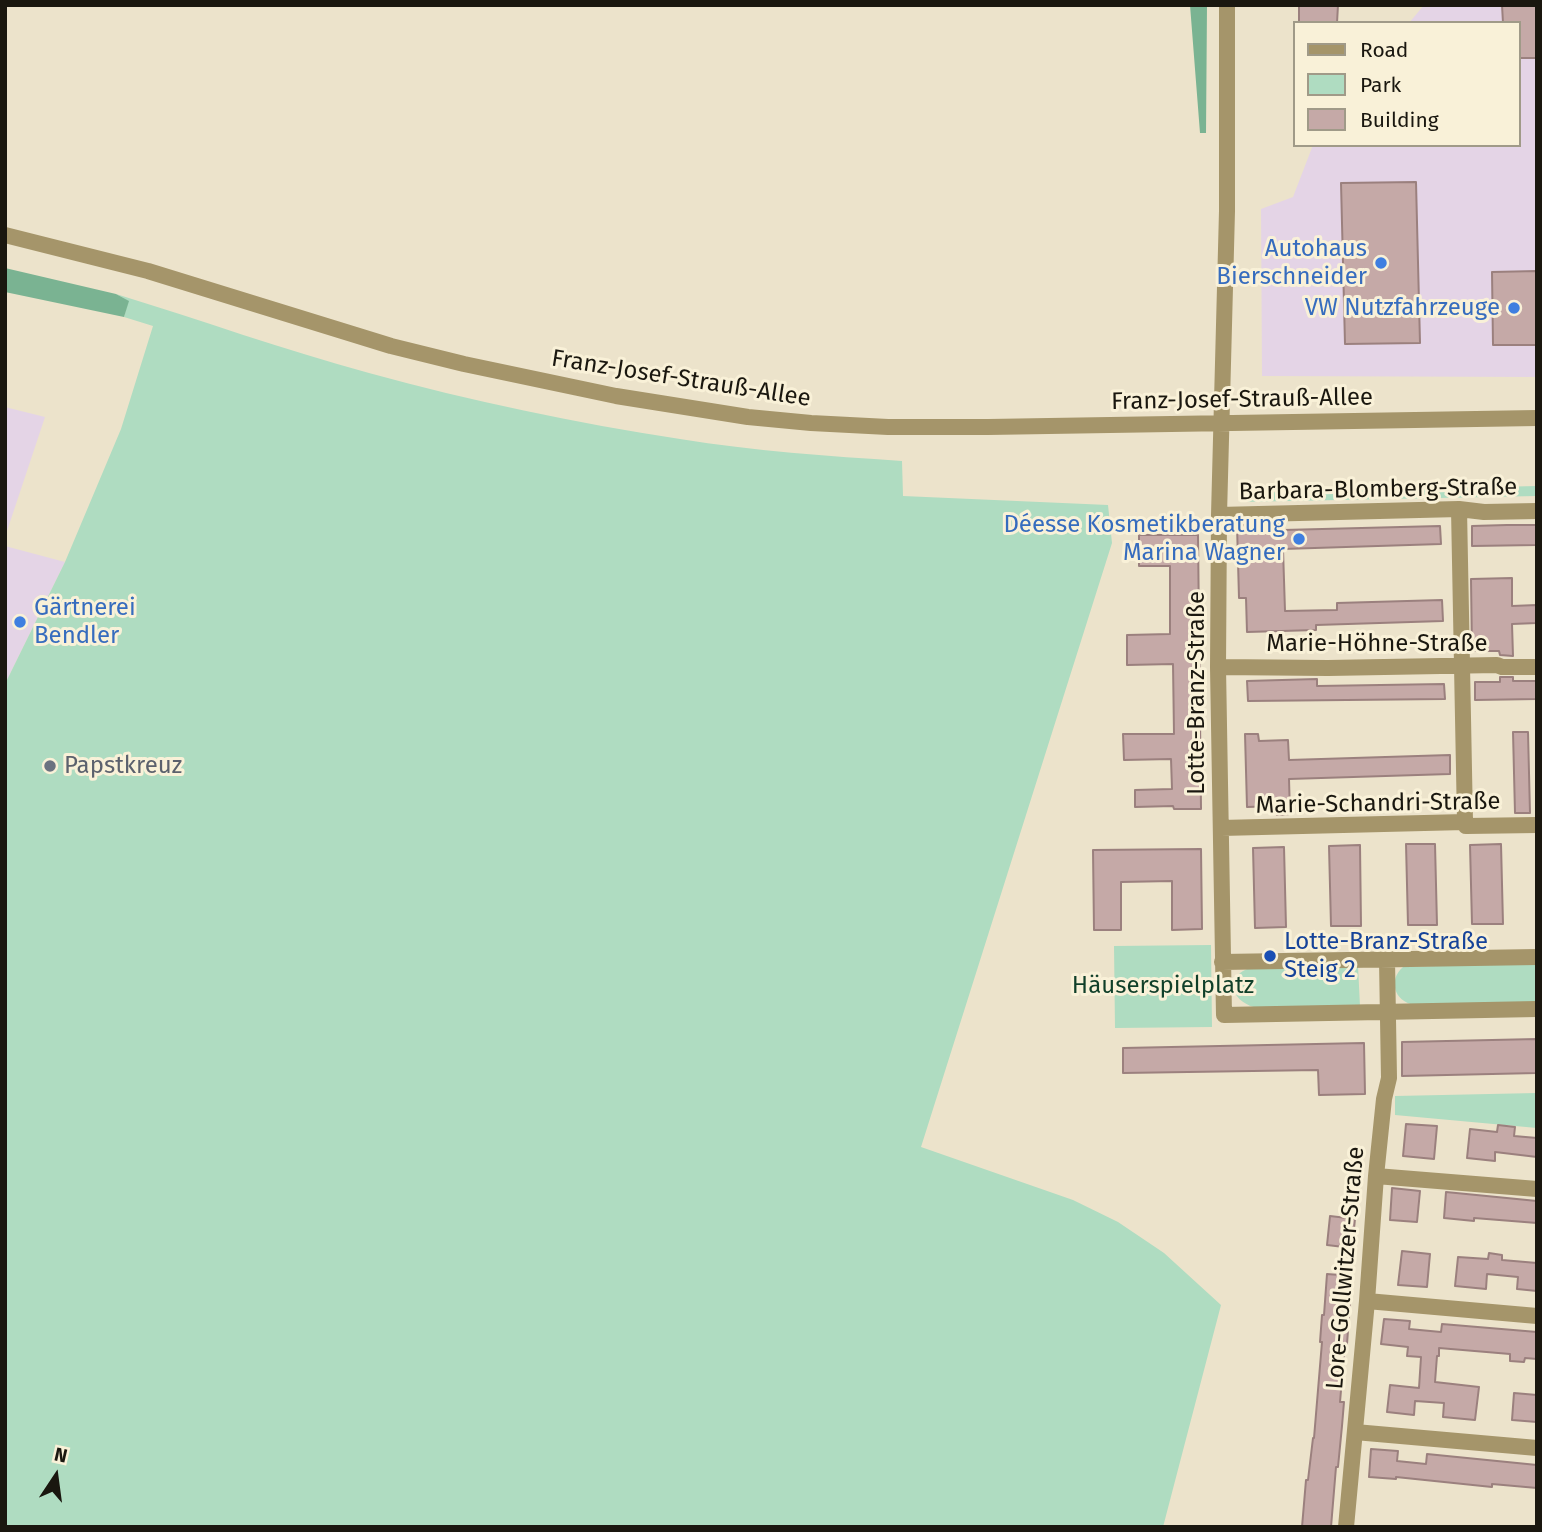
<!DOCTYPE html>
<html>
<head>
<meta charset="utf-8">
<style>
	body { margin:0 }
	#map { position:relative; width:1542px; height:1532px; overflow:hidden; background:#ece3cb; font-family:"Fira Sans",sans-serif }
	canvas { display:block }
	.frame { position:absolute; inset:0; border:7px solid #1a170f; pointer-events:none }
	.legend { position:absolute; left:1293px; top:21px; width:228px; height:126px; box-sizing:border-box; background:#f9f1d8; border:2px solid #a09a88; margin:0; padding:9px 12px; list-style:none; font-size:21px; color:#1a170f }
	.legend li { display:flex; align-items:center; gap:14px; height:35px }
	.legend b { width:35px; border:2px solid #a09a88 }
	.north { position:absolute; left:21px; top:1441px; width:70px; height:70px; -webkit-text-stroke:5px #f9f1d8; paint-order:stroke; rotate:13deg; font-size:19px; font-weight:700; line-height:28px; text-align:center; color:#1a170f }
	.north::after { content:''; display:block; margin:auto; width:24px; height:32px; background:#1a170f; clip-path:polygon(50% 0,100% 100%,50% 72%,0 100%) }
</style>
</head>
<body>
<div id="map">
<canvas width="1542" height="1532"></canvas>
<div class="frame"></div>
<ul class="legend">
<li><b style="height:9px;background:#a5956a"></b>Road</li>
<li><b style="height:19px;background:#afdcc1"></b>Park</li>
<li><b style="height:19px;background:#c5a9a7"></b>Building</li>
</ul>
<div class="north">N</div>
</div>
<script>
const ctx = document.querySelector('canvas').getContext('2d');
ctx.lineJoin = 'round';
function fillPath(path, color) { ctx.fillStyle = color; ctx.fill(path, 'evenodd'); }
function strokePath(path, color, width, dash) { ctx.strokeStyle = color; ctx.lineWidth = width; ctx.lineCap = dash ? 'butt' : 'round'; ctx.setLineDash(dash || []); ctx.stroke(path); }
function label(font, color, halo, rows, align = 'center') {
  ctx.font = font + ' "Fira Sans",sans-serif'; ctx.lineWidth = 6; ctx.setLineDash([]); ctx.textBaseline = 'middle'; ctx.strokeStyle = halo; ctx.fillStyle = color; for (const [text, x, y, turn = 0] of rows) {
    ctx.save(); ctx.translate(x, y); ctx.rotate((+turn || 0) * Math.PI / 180); ctx.textAlign = isNaN(turn) ? turn : align; if (halo) ctx.strokeText(text, 0, 0); ctx.fillText(text, 0, 0); ctx.restore();
  }
}
fillPath(new Path2D(`
	M1424,5H1537V377L1262,376L1261,209L1293,197L1313,145H1519V23H1409Z
	M5,407L45,417L5,537Z
	M5,546L65,562L5,684Z`), '#e4d4e6');
fillPath(new Path2D(`
	M116,294C201,320 284,350 369,373C471,401 576,423 680,439C754,451 828,456 902,461L903,496L1108,505L1112,543L921,1147L1073,1200L1118,1222L1164,1253L1221,1305L1163,1527H5V684L65,562L121,429L153,326L124,317L128,301Z
	M1537,486V496L1239,502V493Z
	M1211,945L1212,1027L1115,1028L1114,946Z
	M1537,963V1002L1414,1005C1394,1001 1388,980 1403,967Z
	M1358,966L1360,1006L1258,1008C1235,1004 1221,980 1247,969Z
	M1537,1093V1128L1395,1115V1096Z`), '#afdcc1');
fillPath(new Path2D(`
	M1190,5H1207L1206,133H1200Z
	M5,268L116,294L129,301L124,317L5,292Z`), '#7ab392');
const building = new Path2D(`
	M1299,5H1338L1337,23H1299Z
	M1502,5H1537V58H1519V23H1503Z
	M1416,182L1420,343L1345,344L1341,183Z
	M1537,271V345H1493L1492,272Z
	M1283,524V530L1440,526L1441,544L1283,549L1285,611L1337,610V603L1442,600L1443,621L1316,625V630L1247,632L1246,598H1239L1237,525Z
	M1507,525H1537V545L1472,546V526Z
	M1139,535H1198L1201,809H1174L1173,806L1135,807V790L1172,789L1171,759L1124,760L1123,734H1174L1173,664L1127,665V635L1170,634V566H1139Z
	M1512,578V606L1537,605V623L1512,624L1513,656L1500,655L1499,651H1472L1471,579Z
	M1500,677H1513V681H1537V699L1475,700V682H1500Z
	M1317,679V686L1444,684L1445,699L1248,701L1247,681Z
	M1513,732H1528L1530,813H1515Z
	M1245,734H1258L1259,741L1288,740L1289,760L1450,755V774L1289,779L1290,814L1277,815V806L1247,807Z
	M1406,844H1435L1437,925H1408Z
	M1501,844L1503,924H1472L1470,845Z
	M1360,845L1361,926H1331L1329,846Z
	M1284,847L1286,927L1255,928L1253,848Z
	M1201,849L1202,929L1172,930V881L1121,882V930H1094L1093,850Z
	M1537,1039V1073L1402,1076V1042Z
	M1364,1043L1365,1094L1319,1095L1318,1070L1123,1073V1048Z
	M1406,1124L1437,1126L1434,1159L1403,1156Z
	M1498,1125L1515,1127L1514,1136L1537,1138V1157L1495,1152V1161L1467,1158L1470,1129L1497,1132Z
	M1392,1188L1420,1191L1417,1222L1390,1220Z
	M1446,1192L1537,1201V1223L1474,1218V1221L1444,1218Z
	M1330,1216L1355,1219L1352,1248L1327,1245Z
	M1402,1251L1430,1254L1427,1287L1398,1285Z
	M1489,1253L1502,1255V1260L1537,1263V1291L1517,1289L1518,1277L1487,1274L1486,1289L1455,1286L1458,1257L1488,1259Z
	M1327,1274L1352,1276L1347,1344H1345L1340,1402H1344L1342,1426L1338,1467H1336L1331,1527H1302L1306,1480H1308L1313,1438H1314L1322,1342H1320L1322,1315H1324Z
	M1384,1319L1410,1321L1409,1329L1441,1332L1442,1324L1537,1332V1359L1525,1358L1524,1362L1510,1361V1354L1439,1348V1356H1437L1435,1382L1479,1387L1475,1420L1443,1417L1444,1403L1415,1401L1414,1415L1387,1412L1390,1385L1419,1388L1421,1357L1407,1356L1408,1347L1381,1344Z
	M1514,1393L1537,1395V1422L1512,1420Z
	M1371,1449L1398,1451L1397,1461L1426,1464L1427,1454L1537,1465V1488L1492,1484V1487L1396,1477V1479L1369,1477Z`);
fillPath(building, '#c5a9a7');
strokePath(building, '#9b807e', 2);
strokePath(new Path2D(`
	M1227,5V211L1219,515L1218,667L1224,1015L1537,1009
	M5,235L148,271L391,346L464,364L616,396L748,417L811,423L888,427H988L1537,418
	M1459,509L1465,822
	M1219,515L1459,509L1484,512L1537,511
	M1218,667L1328,668L1497,665L1502,667H1537
	M1221,828L1465,822L1466,826L1537,825
	M1222,962L1537,957
	M1376,1176L1537,1189
	M1367,1301L1537,1316
	M1355,1432L1537,1448
	M1346,1527L1367,1301L1376,1176L1384,1099L1389,1078L1387,960`), '#a5956a', 16);
for (const [x, y, r, color] of [
	[1381,263,7,"#3f7fe0"],
	[1514,308,7,"#3f7fe0"],
	[1299,539,7,"#3f7fe0"],
	[20,622,7,"#3f7fe0"],
	[50,766,7,"#6b7280"],
	[1270,956,7,"#1a4fb4"]
]) { const dot = new Path2D(); dot.arc(x, y, r, 0, 2 * Math.PI); ctx.fillStyle = color; ctx.fill(dot); strokePath(dot, '#f9f1d8', 2.5); }
label('24px', '#366cbe', '#f9f1d8', [
	["Autohaus",1367,249],
	["Bierschneider",1367,277],
	["VW Nutzfahrzeuge",1500,308],
	["Déesse Kosmetikberatung",1285,525],
	["Marina Wagner",1285,553],
	["Gärtnerei",34,608,"left"],
	["Bendler",34,636,"left"]
], 'right');
label('24px', '#1a170f', '#f9f1d8', [
	["Franz-Josef-Strauß-Allee",681,379,9],
	["Franz-Josef-Strauß-Allee",1242,400,-1],
	["Barbara-Blomberg-Straße",1378,490,-1],
	["Marie-Höhne-Straße",1377,644],
	["Lotte-Branz-Straße",1197,693,-90],
	["Marie-Schandri-Straße",1378,804,-1],
	["Lore-Gollwitzer-Straße",1346,1268,-85]
]);
label('24px', '#5b616d', '#f9f1d8', [
	["Papstkreuz",64,766]
], 'left');
label('24px', '#164399', '#f9f1d8', [
	["Lotte-Branz-Straße",1284,942],
	["Steig 2",1284,970]
], 'left');
label('24px', '#103f29', '#f9f1d8', [
	["Häuserspielplatz",1163,986]
]);
</script>
</body>
</html>
